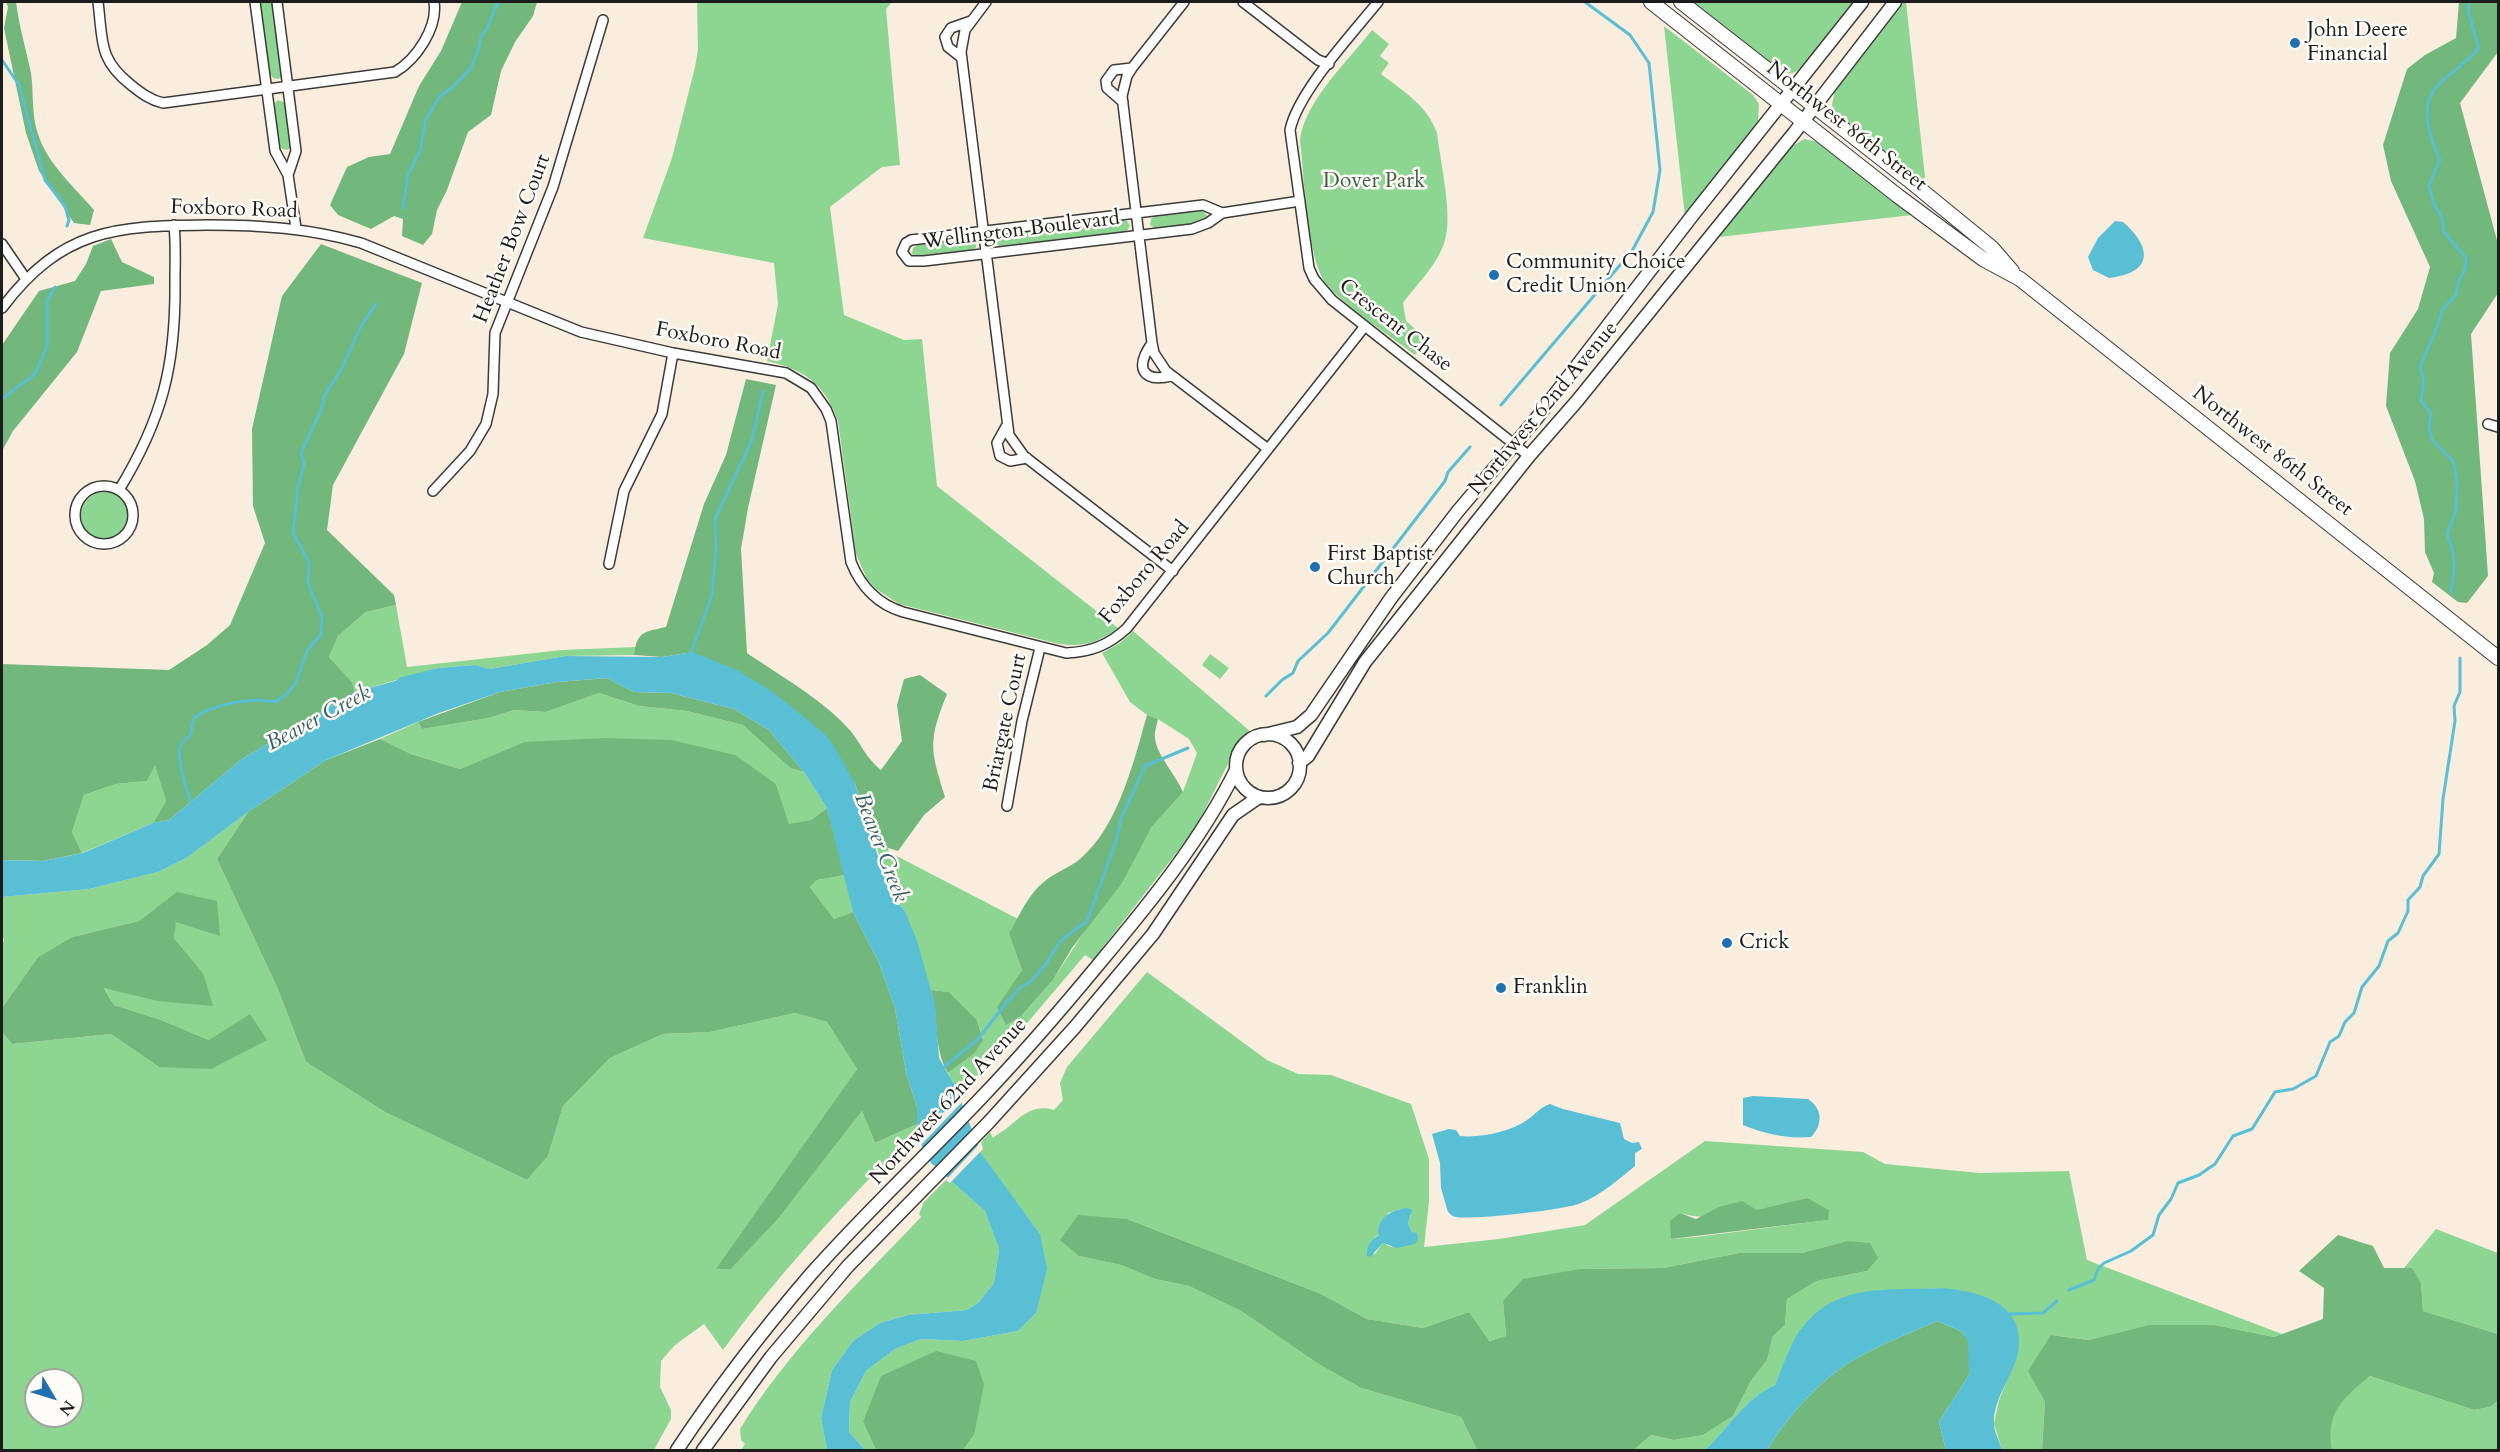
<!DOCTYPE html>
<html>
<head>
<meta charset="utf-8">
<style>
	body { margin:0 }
	#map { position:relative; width:2500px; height:1452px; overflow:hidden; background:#f9edde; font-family:Cardo,serif }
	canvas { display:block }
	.frame { position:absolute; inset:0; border:3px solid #1c1c1c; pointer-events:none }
	.north { position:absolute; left:24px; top:1368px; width:60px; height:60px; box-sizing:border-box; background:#fdfcf7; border:2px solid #a3a29f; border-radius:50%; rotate:128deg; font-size:16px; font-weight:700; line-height:24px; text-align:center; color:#1c1c1c }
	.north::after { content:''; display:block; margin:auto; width:21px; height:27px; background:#1f6fb2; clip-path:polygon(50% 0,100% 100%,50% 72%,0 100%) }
</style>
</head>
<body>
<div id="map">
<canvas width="2500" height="1452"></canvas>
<div class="frame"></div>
<div class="north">N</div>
</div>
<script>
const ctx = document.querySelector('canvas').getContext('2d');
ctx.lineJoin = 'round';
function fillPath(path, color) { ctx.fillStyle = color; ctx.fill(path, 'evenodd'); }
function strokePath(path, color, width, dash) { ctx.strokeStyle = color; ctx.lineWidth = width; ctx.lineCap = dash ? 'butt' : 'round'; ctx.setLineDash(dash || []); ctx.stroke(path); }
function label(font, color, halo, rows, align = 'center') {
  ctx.font = font + ' Cardo,serif'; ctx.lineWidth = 5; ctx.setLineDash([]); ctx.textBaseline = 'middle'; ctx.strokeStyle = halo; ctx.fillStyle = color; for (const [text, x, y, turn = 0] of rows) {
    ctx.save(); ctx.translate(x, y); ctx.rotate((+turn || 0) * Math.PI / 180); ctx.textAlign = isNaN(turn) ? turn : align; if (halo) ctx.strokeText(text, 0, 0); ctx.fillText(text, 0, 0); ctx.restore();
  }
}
fillPath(new Path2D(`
	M260,2H274L282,77L278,79L273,78L270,74Z
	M697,2H892L886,9L900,165L882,167L830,207L844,315L904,340L922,339L937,486L1118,628C1099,643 1082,647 1059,644L899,604L876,589L867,579L856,554L838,421C824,383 805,370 767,361L778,304L774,263L643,238L672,158L695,67L698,50Z
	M1690,2H1857L1802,68L1793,73H1782Z
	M1903,2H1906L1926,186L1839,118L1832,105L1835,90Z
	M1664,26L1753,95L1759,104L1758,122L1685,217Z
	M1372,30L1389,44L1380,56L1389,63L1381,74C1403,91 1427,105 1437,133C1440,160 1453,215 1445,240C1439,263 1417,284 1403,303L1406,321L1427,339L1415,355C1392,337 1340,303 1325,282C1307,256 1304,175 1300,140C1304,102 1348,61 1372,30Z
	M278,100L286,103L291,148L287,150L282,149L279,145L274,104Z
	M1804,139L1819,142L1912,215L1719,237L1791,147Z
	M1199,210L1204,212L1207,216L1201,224L1157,229L1150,225L1151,219L1156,215Z
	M1122,220L1127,221L1130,226L1126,232L1001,248L997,244V238L1003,234Z
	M969,239L976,242V247L973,251L920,258L912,254L913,248L918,245Z
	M81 516a24 24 0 1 1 48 0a24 24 0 1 1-48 0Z
	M396,605L407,667L562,650L635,647L634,655L565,656L490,669L474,665L438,668L355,692L352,682L329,657L338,636L366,612Z
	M1133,631L1251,732L1242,739L1234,752L1195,829L1093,960L1085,955L1011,1042L977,1069L978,1075L959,1095L948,1073L975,1053L983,1039L977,1020L949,992L931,990L905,911L890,894L876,844L888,848L889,852L1018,919L1009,934L1022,970L998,1007L1022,1015L1053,980L1151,828L1183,792L1197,753L1189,739L1158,719L1147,715L1130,702L1102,653L1120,643Z
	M1210,654L1229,668L1220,679L1202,665Z
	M599,693L639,706L687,711L743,725L790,768L804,772L827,808L811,820L789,825L776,784L524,742L460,769L411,754L380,739L418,722L422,729L489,718L514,710L546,712Z
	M155,764L166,801L153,823L82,853L72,832L84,795L116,784L147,781Z
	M248,812L217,859L277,987L306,1062L385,1112L527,1180L548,1156L563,1106L610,1058L663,1034L710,1032L795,1013L827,1022L857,1069L717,1269H731L778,1219L862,1111L875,1143L917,1124L918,1139L907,1150H897C836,1213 775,1278 723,1350L704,1324L675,1345L661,1361L660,1387L671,1410V1419L654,1450H2V1032L12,1044L111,1034L159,1067L209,1040L161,1020L114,1005L104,987L157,1001L203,973L174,938L178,892L139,921L72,937L38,957L2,1008V948L4,939L2,936V897L89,889L158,872L188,857ZM36,1380H72V1416H36Z
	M845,875L853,912L834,919L810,887L817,880Z
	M1147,972L1267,1060L1298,1074L1331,1075L1411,1104L1429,1159V1201L1424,1247L1499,1239L1585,1225L1705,1141L1863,1152L1885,1164L1980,1173L2069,1171L2087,1260L2282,1334L2274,1337L2215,1325H2148L2088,1340L2052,1335L2029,1371L2045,1402L2042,1450H2002L1994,1424L1999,1400L2018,1353L1942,1288L1869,1292L1794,1342L1775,1385C1746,1397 1727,1430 1705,1450H1634L1651,1435L1674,1440L1703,1435L1733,1416L1751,1381L1767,1360L1773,1336L1785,1325L1787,1299L1817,1281L1867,1271L1847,1241L1802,1253H1739L1663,1268L1580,1269L1503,1301L1506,1336L1488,1341L1469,1312L1423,1328L1367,1319L1319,1293L1127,1219L1079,1256L1121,1265L1155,1279L1189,1286L1241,1311L1320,1365L1361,1388L1461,1417L1477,1450H963L974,1435L863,1422L876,1450H865L849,1432L850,1402L866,1371L895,1349L921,1339L963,1341L1018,1331L1036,1313L1040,1234L1003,1184L981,1153L979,1145L990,1132L993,1138C998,1133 1001,1133 1007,1128C1023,1115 1033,1104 1054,1110L1063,1100L1060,1083L1067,1067ZM1807,1198L1827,1220L1696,1237L1671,1239L1680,1213C1716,1225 1771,1207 1807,1198ZM1401,1209L1411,1215L1408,1224L1412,1232L1391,1247L1383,1243L1374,1255L1375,1237L1379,1235L1388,1213Z
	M948,1178L985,1211L999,1249L994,1283L979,1302L967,1310L908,1315L880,1323L853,1341L832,1370L821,1418L827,1450H741L745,1444L741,1440L740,1429C787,1352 858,1283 921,1217L919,1214L924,1202Z
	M2436,1229L2498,1253V1334L2423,1311L2421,1283L2404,1268Z
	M2370,1376L2474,1410L2490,1407L2498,1401V1450H2332C2324,1412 2343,1399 2370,1376Z`), '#8dd692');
fillPath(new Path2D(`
	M6,2H16C19,26 26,49 31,73C34,94 31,117 39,137C49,165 75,188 94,210L90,225L74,223L39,171L26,133L4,28L8,7Z
	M462,2H537L533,16L515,42L501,71L491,115L468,132L447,190L437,210L432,234L423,245L402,236L403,219L394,216L371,229L338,215L330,205L347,167L369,157L390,154L419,86L441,51Z
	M2459,2H2498V52L2460,103L2498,244V293L2471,334L2488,576L2467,603L2458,602L2432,582L2434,573L2425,552L2424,519L2415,481L2386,406L2390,353L2418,309L2430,267L2391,181L2383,145L2407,69L2425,55L2456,38Z
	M111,239L122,262L154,277V284L101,291L77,352L13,431L2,451V345L39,291L75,281L86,264L93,246Z
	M321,244L422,283L404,354L333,485L327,530L394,595L396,605L366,612L338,636L329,657L352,682L355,692L242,759L169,820L153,823L166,801L155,765L147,781L116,784L84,795L72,832L82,853L43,861L2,860V664L169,670L207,645L230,625L265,543L253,506L252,429L282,296Z
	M746,379L776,385L748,508L741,549L747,653C779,675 820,698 846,726C860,740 863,755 881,770L902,741L897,705L904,679L920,675L947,694C928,741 930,749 945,797L924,815L898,851L876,844L855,784L693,652L662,657L634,655C637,631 644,632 666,627L704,504L726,455Z
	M607,678L634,692L671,693L734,709L769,730L804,772L790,768L743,725L687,711L639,706L599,693L546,712L514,710L489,718L422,729L418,722L500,692L557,682Z
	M1147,715L1158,719C1157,725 1154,732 1155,738C1156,754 1176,775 1183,792L1151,828L1122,883L1072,948L1053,980L1022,1015L1006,1025L997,1007L1022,970L1009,934C1019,916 1029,893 1045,881C1056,872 1069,868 1080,859C1118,827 1134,761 1147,715Z
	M605,738L671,740L735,755L776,784L789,824L811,820L827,808L845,875L817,880L810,887L834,919L853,912L879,963L895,1008L906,1072L917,1107V1124L875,1143L862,1111L778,1219L731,1269H716L857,1069L827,1022L795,1013L710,1032L663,1034L610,1058L563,1106L548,1156L527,1180L385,1112L306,1062L277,987L217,859L248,812L326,760L380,739L411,754L460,769L524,742Z
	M177,892L217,901L220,936L176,922L174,938L203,973L213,1006L157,1001L104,988L114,1005L161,1020L209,1040L250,1014L267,1040L211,1069L159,1067L111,1034L12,1044L2,1032V1008L38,957L72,937L139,921Z
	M931,990L949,992L977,1020L983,1040L975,1053L948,1073C933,1048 939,1018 931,990Z
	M1807,1198L1829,1210L1828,1220L1671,1239L1670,1221L1680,1213L1696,1219L1719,1207L1742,1201L1757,1210Z
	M1078,1215L1127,1219L1319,1293L1367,1319L1423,1328L1469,1312L1489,1341L1506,1336L1503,1301L1523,1279L1580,1269L1663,1268L1739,1253H1802L1847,1241L1870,1243L1878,1258L1867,1271L1817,1281L1787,1299L1785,1325L1773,1336L1767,1360L1751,1381L1733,1416L1703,1435L1674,1440L1651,1435L1634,1450H1477L1461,1417L1361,1388L1320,1365L1241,1311L1189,1286L1155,1279L1121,1265L1079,1256L1060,1240Z
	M2338,1235L2373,1246L2384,1268H2412L2421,1283L2423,1311L2498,1334V1401L2490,1407L2474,1410L2370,1376C2343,1399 2325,1412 2332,1450H2042L2045,1402L2028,1371L2051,1335L2088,1340L2148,1325H2215L2274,1337L2323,1319L2324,1288L2299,1271Z
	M1937,1321L1961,1331L1969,1341V1375L1939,1422L1946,1450H1767C1788,1416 1821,1378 1857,1358C1882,1344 1910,1333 1937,1321Z
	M936,1351L976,1361L984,1384L974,1435L963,1450H876L863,1422L881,1376Z`), '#72b77c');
fillPath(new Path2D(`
	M2115,221L2123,222C2153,248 2153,273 2109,278L2093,270L2088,257L2098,238Z
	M693,652L737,670L774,693L825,734L834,746L855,784L890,894L905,911L917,941L935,1004L939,1058L955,1086L981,1153L1040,1234L1047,1269L1036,1313L1018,1331L963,1341L921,1339L895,1349L866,1371L850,1402L849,1432L865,1450H827L821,1418L832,1370L853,1341L880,1323L908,1315L967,1310L979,1302L994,1283L999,1249L985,1211L931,1163L917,1137V1107L906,1072L895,1008L879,963L853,912L827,808L804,772L769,730L734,709L671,693L634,692L607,678L557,682L500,692L439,713L326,760L248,812L188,857L158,872L89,889L2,897V860L43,861L83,853L153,823L169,820L242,759L355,692L395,681L402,677L438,668L475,665L490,669L565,656L662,657Z
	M1753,1096L1808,1099C1823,1109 1823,1125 1811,1137C1787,1139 1765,1134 1743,1125V1098Z
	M1550,1104L1563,1109L1620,1123L1624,1139L1632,1143L1639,1142L1642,1149L1635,1153V1166C1619,1179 1601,1195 1581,1203C1566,1210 1472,1220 1456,1217C1451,1216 1452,1215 1448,1212L1441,1188L1440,1163L1432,1134L1449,1129L1456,1130L1460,1136C1481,1138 1510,1132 1527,1120C1536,1114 1540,1107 1550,1104Z
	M1408,1208L1412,1210L1408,1224L1412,1232L1417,1233L1418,1239L1415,1244L1397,1248L1383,1243L1370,1257L1367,1256C1366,1246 1371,1240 1379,1235C1375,1218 1393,1209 1408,1208Z
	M1942,1288C1980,1291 2027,1304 2018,1353C2013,1376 1993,1398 1994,1424C1994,1432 2000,1442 2002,1450H1946L1939,1422L1969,1375L1968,1341L1961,1331L1937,1321C1910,1333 1882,1344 1857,1358C1821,1378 1788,1416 1767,1450H1705C1727,1430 1746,1397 1775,1385C1781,1371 1786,1356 1793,1342C1827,1281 1882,1291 1942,1288Z`), '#58bfd5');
fillPath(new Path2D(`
	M962,1093L964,1100L919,1147L916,1141Z
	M981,1142L983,1149L950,1183L946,1180Z`), '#f9edde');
strokePath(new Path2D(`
	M2,4V2
	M2,60L19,85L45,180L65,206L69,220L67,226
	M403,208L408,175L420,151L425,121L440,96L453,87L470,69L478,51L481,37L486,30L498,2
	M2,399L35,374L47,347V301L55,287
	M1501,405L1632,251L1653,212L1660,170L1649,63L1630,35L1585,2
	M2451,592C2455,569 2456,555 2447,534L2456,511L2457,480L2453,461L2432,440L2429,428L2431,413L2421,401L2424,380L2420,367L2438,325L2442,310L2456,295L2458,282L2465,270L2466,258L2444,232L2442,218L2433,202L2429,185L2440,160C2430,138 2418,105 2438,85C2451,72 2467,63 2479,48L2468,11L2469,2
	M690,655L712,595L716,548L715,519L752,440L763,391
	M1266,696L1282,680L1293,673L1298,661L1328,633L1445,481L1448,472L1470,447
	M192,805C187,794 177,759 180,747C182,741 186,739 190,736L194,718C212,704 253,697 275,702L288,693L296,682L307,651L321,634L322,617L308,583L309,562L293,533L298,486L304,464L301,453L322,408L324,396L342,368L361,326L376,304
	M943,1068L979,1038L1006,1003L1021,987L1031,981L1046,964L1060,941L1087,921L1115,844L1122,816L1145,766L1188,748
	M2069,1290L2094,1280L2098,1269L2104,1263L2131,1251L2153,1235L2159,1215L2171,1199L2178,1183L2199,1175L2215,1164L2233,1136L2252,1129L2275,1092L2293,1089L2316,1076L2330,1042L2339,1036L2345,1022L2354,1013L2362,987L2379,966L2388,941L2398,933L2408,911V900L2420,887L2423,876L2439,854L2443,799L2455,721L2454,706L2460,692V658
	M2009,1314L2043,1313L2057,1301`), '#58bfd5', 3);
const minor = new Path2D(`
	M98,2C103,41 98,59 131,85C141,93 150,100 163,103L395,72C417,59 438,27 434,2
	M255,2L275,151L288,175L296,228
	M277,2L296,151L288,175
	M986,2L965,30L961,52L1009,435L1024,456L1173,571
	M1184,2L1132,68L1127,76L1122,96L1152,343L1154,353L1166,371L1268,449
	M1243,2L1318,60L1329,64
	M1378,2C1352,34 1298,92 1290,130L1309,268L1314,279L1332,300L1529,456
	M962,58L948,47L945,37L951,28L971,21
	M1123,102L1107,88L1106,81L1114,70L1132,68
	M1222,213L1203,205L911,240L906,243L902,252L909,261H924L1192,229L1208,223L1222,213L1300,201
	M2,244L26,279
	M2,308C62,229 114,226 207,225C260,225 309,228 361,243L581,332L673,353L786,373L811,388L826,409L831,421L851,562C861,587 877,604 903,612L1066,653C1091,652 1109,645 1127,628L1365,326
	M1152,343C1135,367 1141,383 1172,376
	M2488,424L2498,427
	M1007,425L997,443L1000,456L1010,461L1027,458
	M75 515a29 29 0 1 1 58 0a29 29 0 1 1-58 0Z
	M119,490C163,418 176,364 175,280C175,262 176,244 174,225
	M433,491L470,451L486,424L493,394L495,333L553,187L603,20
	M609,564L624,491L662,414L673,353
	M1007,806L1022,721L1040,648`);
const tertiary = new Path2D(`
	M1236 766a32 32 0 1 1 64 0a32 32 0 1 1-64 0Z
	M1264,735L1297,727L1311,715L1391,598L1458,511L1536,419L1692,216L1862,2
	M1299,763L1308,756L1365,662L1529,456L1577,401L1794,133L1895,2
	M677,1450C718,1388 763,1330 811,1274C865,1213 925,1157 981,1098C1022,1055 1060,1011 1098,965C1149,904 1200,842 1236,770
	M703,1450L771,1357L848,1266L989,1122L1075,1027L1153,934L1233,815L1259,797`);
const secondary = new Path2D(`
	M1651,2L1898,196L1983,259L2020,279L2498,658
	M1681,2L1910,181L1992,248L2012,271`);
strokePath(minor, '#3d3b39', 12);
strokePath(tertiary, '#3d3b39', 15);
strokePath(secondary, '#3d3b39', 16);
strokePath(minor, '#fff', 9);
strokePath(tertiary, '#fff', 12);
strokePath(secondary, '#fff', 14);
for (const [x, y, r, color] of [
	[2295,43,6,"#1f6fb2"],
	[1494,275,6,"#1f6fb2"],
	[1315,567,6,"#1f6fb2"],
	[1727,943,6,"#1f6fb2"],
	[1501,988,6,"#1f6fb2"]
]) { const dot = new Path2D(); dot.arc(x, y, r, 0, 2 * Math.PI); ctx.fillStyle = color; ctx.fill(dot); strokePath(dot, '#fdfcf7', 2); }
label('21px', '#1c1c1c', '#fdfcf7', [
	["John Deere",2307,31],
	["Financial",2307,55],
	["Community Choice",1506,263],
	["Credit Union",1506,287],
	["First Baptist",1327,555],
	["Church",1327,579],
	["Crick",1739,943],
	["Franklin",1513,988]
], 'left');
label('21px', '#1c1c1c', '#fdfcf7', [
	["Northwest 86th Street",1846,127,38],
	["Foxboro Road",234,210,2],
	["Wellington Boulevard",1021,231,-7],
	["Heather Bow Court",513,239,-69],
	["Crescent Chase",1395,326,38],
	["Foxboro Road",718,342,11],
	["Northwest 62nd Avenue",1544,409,-50],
	["Northwest 86th Street",2272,452,38],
	["Foxboro Road",1145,573,-50],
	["Briargate Court",1006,723,-78],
	["Northwest 62nd Avenue",949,1102,-47]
]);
label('21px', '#445d45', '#fdfcf7', [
	["Dover Park",1374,182]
]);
label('italic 22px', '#345d66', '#fdfcf7', [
	["Beaver Creek",319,719,-28],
	["Beaver Creek",880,848,69]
]);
</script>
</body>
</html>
